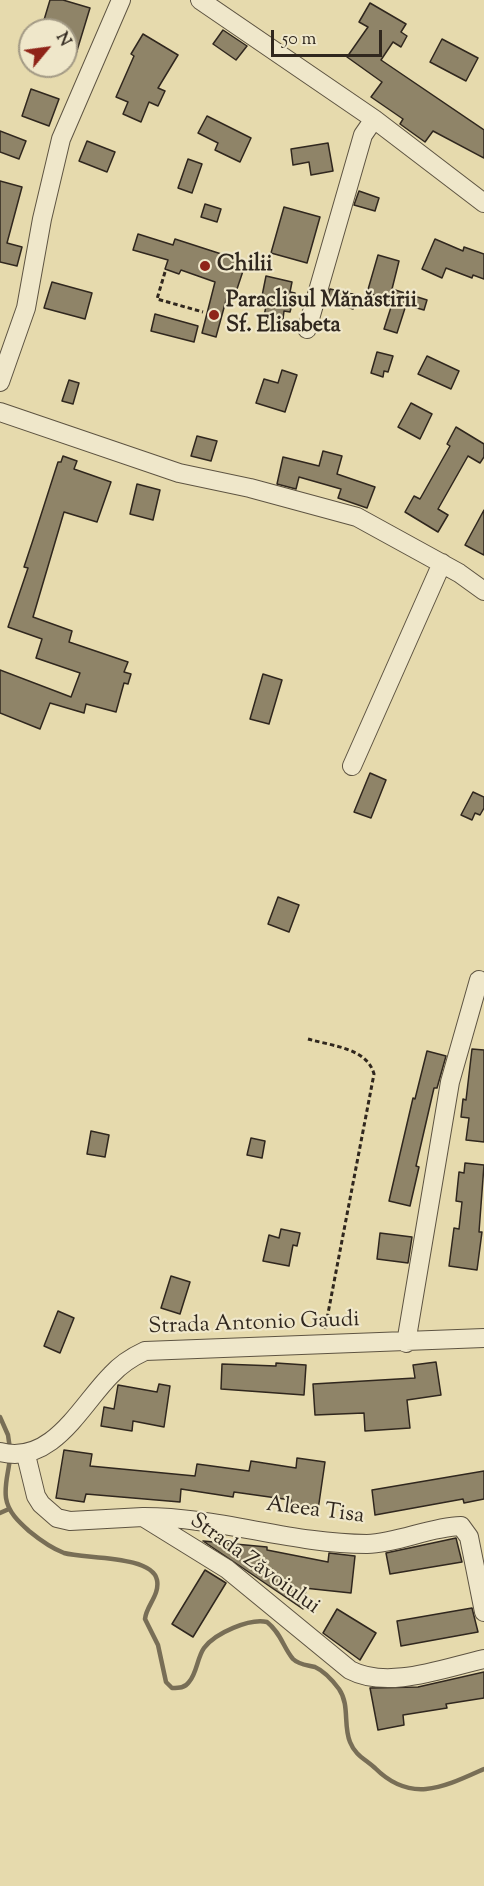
<!DOCTYPE html>
<html>
<head>
<meta charset="utf-8">
<style>
	body { margin:0 }
	#map { position:relative; width:484px; height:1886px; overflow:hidden; background:#e6daad; font-family:"Sorts Mill Goudy",serif }
	canvas { display:block }
	.north { position:absolute; left:18px; top:18px; width:60px; height:60px; box-sizing:border-box; background:#efe7ca; border:2px solid #a39a85; border-radius:50%; rotate:61deg; font-size:16px; font-weight:700; line-height:24px; text-align:center; color:#30271e }
	.north::after { content:''; display:block; margin:auto; width:21px; height:27px; background:#8f2418; clip-path:polygon(50% 0,100% 100%,50% 72%,0 100%) }
	.scale { position:absolute; left:271px; top:30px; width:111px; height:27px; box-sizing:border-box; border:3px solid #30271e; border-top:0; padding-left:8px; font-size:18px; line-height:21px; white-space:nowrap; color:#30271e; -webkit-text-stroke:4px #efe7ca; paint-order:stroke }
</style>
</head>
<body>
<div id="map">
<canvas width="484" height="1886"></canvas>
<div class="north">N</div>
<div class="scale">50 m</div>
</div>
<script>
const ctx = document.querySelector('canvas').getContext('2d');
ctx.lineJoin = 'round';
function strokePath(path, color, width, dash) { ctx.strokeStyle = color; ctx.lineWidth = width; ctx.lineCap = dash ? 'butt' : 'round'; ctx.setLineDash(dash || []); ctx.stroke(path); }
function fillPath(path, color) { ctx.fillStyle = color; ctx.fill(path, 'evenodd'); }
function label(font, color, halo, rows, align = 'center') {
  ctx.font = font + ' "Sorts Mill Goudy",serif'; ctx.lineWidth = 4.5; ctx.setLineDash([]); ctx.textBaseline = 'middle'; ctx.strokeStyle = halo; ctx.fillStyle = color; for (const [text, x, y, turn = 0] of rows) {
    ctx.save(); ctx.translate(x, y); ctx.rotate((+turn || 0) * Math.PI / 180); ctx.textAlign = isNaN(turn) ? turn : align; if (halo) ctx.strokeText(text, 0, 0); ctx.fillText(text, 0, 0); ctx.restore();
  }
}
strokePath(new Path2D(`
	M0,1417L8,1435L10,1449
	M10,1457C9,1471 4,1484 6,1498C8,1512 19,1522 29,1531C40,1540 51,1548 64,1553C85,1559 152,1555 157,1580C160,1595 146,1606 145,1619L158,1645L166,1682L172,1688C179,1688 185,1688 189,1682C197,1673 197,1658 204,1648C215,1633 250,1618 267,1622C281,1633 283,1647 293,1659C299,1665 308,1665 315,1667C324,1671 333,1681 339,1689C350,1705 343,1725 350,1742C355,1755 365,1759 375,1768C411,1804 444,1787 484,1769
	M0,1513L9,1509`), '#786e56', 4.5);
const building = new Path2D(`
	M50,0H63L90,8L76,54L66,51V30H41Z
	M370,3L406,24L401,32L407,36L401,47L393,42L381,60L484,130V158L433,131L425,142L400,124L403,119L371,97L382,82L347,57L368,27L359,22Z
	M223,30L247,46L236,60L213,44Z
	M143,34L178,55L158,88L165,91L158,106L149,102L141,122L123,114L128,102L116,97L134,56L131,54Z
	M442,39L478,58L466,81L430,62Z
	M31,89L59,99L49,126L22,116Z
	M207,116L251,138L240,162L215,150L218,143L198,133Z
	M0,131L26,141L19,159L0,152Z
	M87,141L115,152L107,172L79,161Z
	M328,143L333,171L311,175L309,162L293,165L291,149Z
	M188,159L202,164L192,193L178,188Z
	M0,181L22,187L7,243L22,247L17,266L0,262Z
	M359,191L379,198L375,211L354,205Z
	M205,204L221,209L217,222L201,217Z
	M284,207L320,217L307,263L271,253Z
	M138,234L173,245L175,239L246,262L235,295L228,293L216,337L202,333L215,282L181,270L179,274L165,269L168,260L133,250Z
	M435,239L463,251L464,247L484,254V279L473,275L472,278L446,268L442,278L422,269Z
	M378,255L399,261L392,289L427,300L424,310L406,305L397,333L384,329L393,301L367,293Z
	M266,276L292,282L290,292L295,293L290,312L284,311L283,319L264,316L268,297L262,296Z
	M52,282L92,293L85,319L44,308Z
	M330,289L357,295L353,309L327,301Z
	M155,314L198,326L194,342L151,331Z
	M377,352L393,356L388,372L384,371L383,377L371,373Z
	M427,356L459,371L451,389L418,374Z
	M282,370L297,375L285,412L256,403L264,379L278,383Z
	M69,380L79,383L73,404L62,401Z
	M411,403L432,414L420,439L398,427Z
	M456,427L484,444V457L480,463L468,456L438,509L448,515L438,532L405,512L414,496L420,499L450,446L447,444Z
	M197,436L217,441L211,461L191,456Z
	M323,451L342,456L337,474L375,487L367,508L338,498L341,489L299,477L296,489L277,484L283,457L319,466Z
	M63,456L77,461L74,469L111,482L97,522L64,512L33,617L72,631L69,642L128,662L124,672L131,674L128,684L124,683L116,712L86,704L84,713L50,703L40,729L0,713V670L71,697L80,673L36,658L42,639L8,627L28,568L24,567L32,543L58,462H61Z
	M137,484L160,490L153,520L130,514Z
	M484,510V555L465,545Z
	M263,674L282,680L269,724L250,719Z
	M370,773L386,780L371,818L354,812Z
	M473,792L484,797V808L480,815L475,813L472,820L461,815Z
	M278,897L299,905L289,932L268,924Z
	M472,1049L484,1050V1142L466,1140L469,1118L461,1117L463,1099L466,1100Z
	M427,1051L446,1056L437,1088H434L416,1166L419,1167L410,1206L389,1201L413,1098L415,1099Z
	M91,1131L109,1135L105,1157L87,1154Z
	M251,1138L265,1141L262,1158L247,1155Z
	M465,1163L484,1165L479,1232H482L477,1270L449,1266L454,1228L459,1229L462,1202L456,1201L459,1172L464,1173Z
	M281,1229L300,1233L297,1246L293,1245L289,1266L263,1261L269,1235L279,1238Z
	M380,1233L412,1237L408,1263L377,1259Z
	M171,1276L190,1282L180,1314L161,1308Z
	M58,1311L74,1318L60,1353L44,1346Z
	M436,1362L441,1395L407,1400L410,1428L365,1431L364,1413L315,1415L313,1384L415,1378L413,1365Z
	M276,1363L306,1365L304,1395L221,1389L222,1364L276,1366Z
	M159,1384L170,1386L164,1427L133,1421L132,1431L101,1426L104,1407L114,1409L118,1385L157,1392Z
	M64,1450L92,1454L90,1466L195,1476L197,1464L249,1471L251,1461L296,1468L297,1458L325,1462L318,1510L290,1506L291,1500L234,1492L233,1497L181,1489L180,1502L86,1494L84,1502L56,1498Z
	M484,1471V1499L464,1503L463,1499L375,1515L372,1490Z
	M456,1538L462,1562L390,1574L386,1553Z
	M203,1541L267,1547V1550L328,1562L329,1553L355,1556L351,1593L304,1588L306,1589L303,1609Z
	M205,1570L226,1583L193,1637L172,1624Z
	M472,1608L478,1632L401,1646L397,1621Z
	M337,1609L376,1633L360,1660L323,1633Z
	M484,1672V1698L446,1704L447,1708L403,1715L404,1725L378,1730L370,1688L418,1687Z`);
fillPath(building, '#8f8468');
strokePath(building, '#30271e', 1.5);
const minor = new Path2D(`
	M200,0L374,119L484,203
	M307,329L363,135L374,119
	M0,382L26,308L42,219L61,139L121,0
	M0,412L179,473L250,488L357,517L459,573L484,591
	M352,766L442,563
	M406,1343L450,1082L479,980
	M0,1452C52,1466 81,1405 111,1375C121,1364 132,1357 145,1351L484,1338
	M26,1455L36,1496L41,1504L57,1518L70,1521L143,1517L227,1569L350,1670C388,1690 444,1668 484,1659
	M144,1517C219,1517 292,1544 367,1544C399,1543 429,1527 461,1526L469,1537L484,1612`);
strokePath(minor, '#5e5442', 20);
strokePath(new Path2D(`
	M165,272L157,299L203,312
	M308,1039C332,1046 367,1048 374,1074L325,1329`), '#30271e', 3, [4.5, 3]);
strokePath(minor, '#efe7ca', 18);
for (const [x, y, r, color] of [
	[205,266,6,"#8f2418"],
	[214,315,6,"#8f2418"]
]) { const dot = new Path2D(); dot.arc(x, y, r, 0, 2 * Math.PI); ctx.fillStyle = color; ctx.fill(dot); strokePath(dot, '#efe7ca', 2); }
label('bold 22px', '#30271e', '#efe7ca', [
	["Chilii",217,266],
	["Paraclisul Mănăstirii",226,302],
	["Sf. Elisabeta",226,327]
], 'left');
label('22px', '#30271e', '#efe7ca', [
	["Strada Antonio Gaudi",254,1325,-2],
	["Aleea Tisa",315,1512,7],
	["Strada Zăvoiului",254,1565,36]
]);
</script>
</body>
</html>
